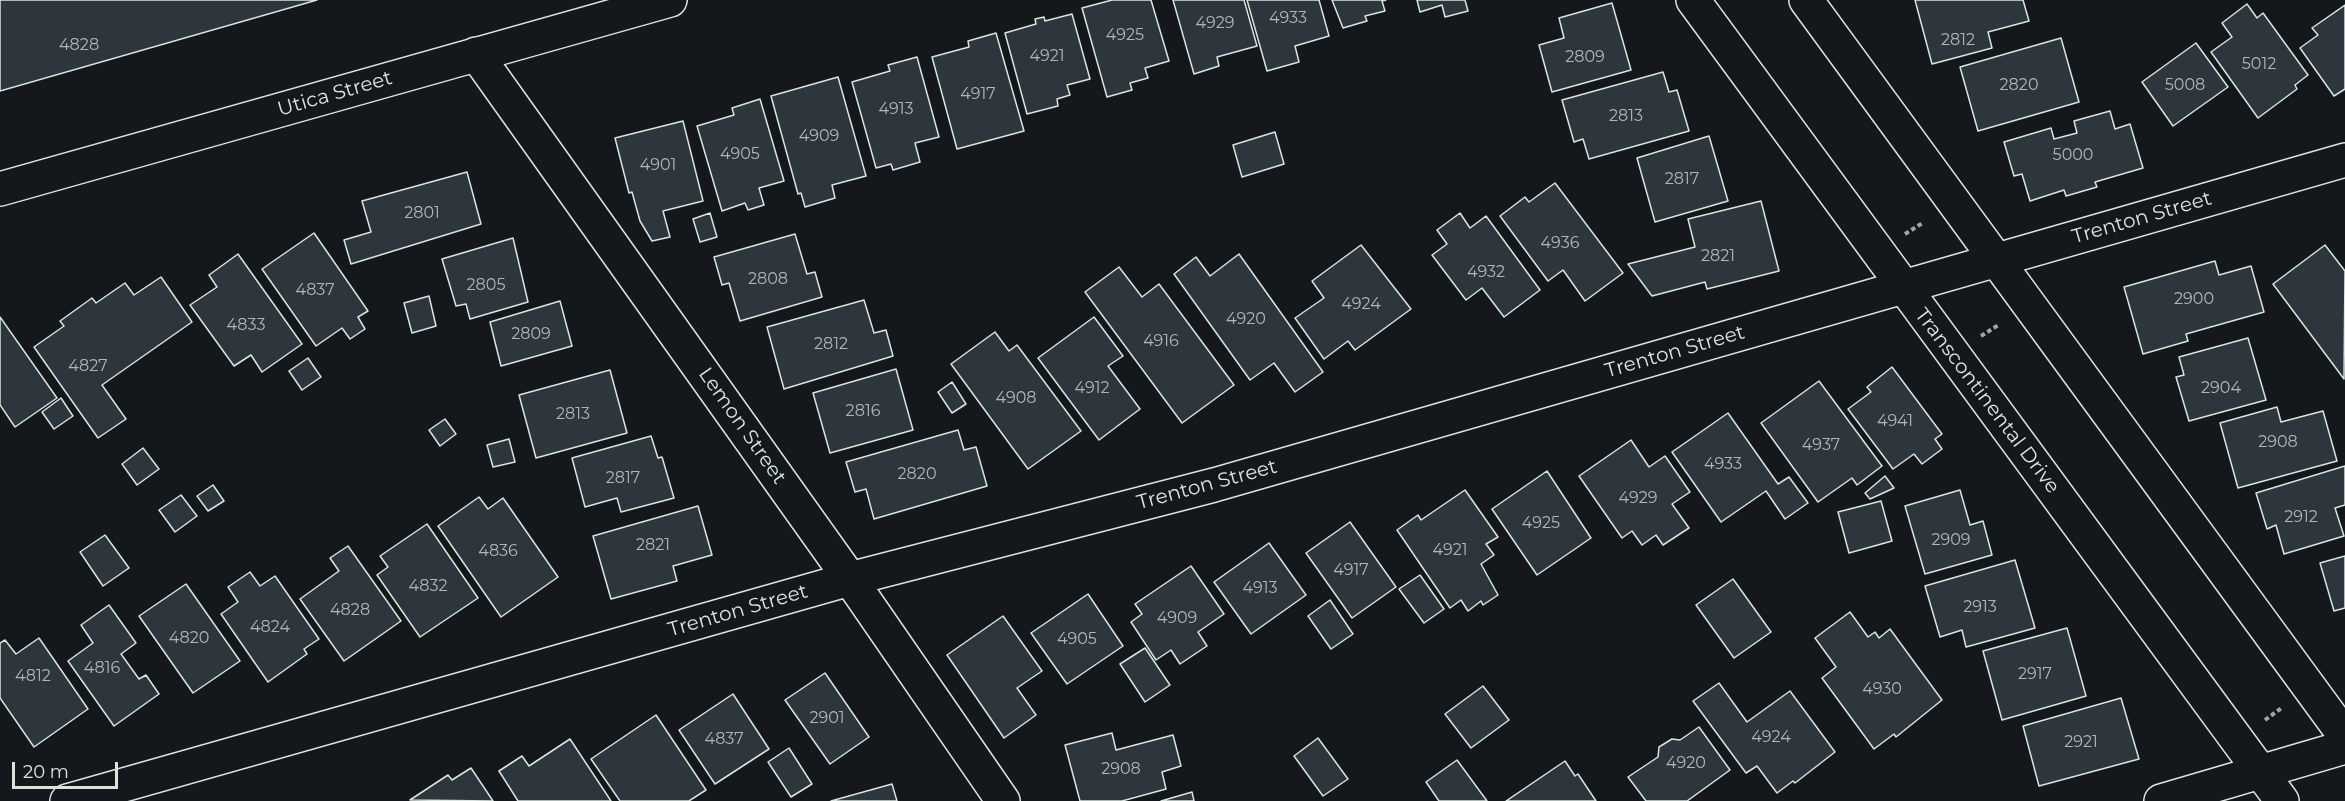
<!DOCTYPE html>
<html>
<head>
<meta charset="utf-8">
<style>
	body { margin:0 }
	#map { position:relative; width:2345px; height:801px; overflow:hidden; background:#14181c; font-family:Montserrat,sans-serif }
	canvas { display:block }
	.scale { position:absolute; left:12px; top:762px; width:106px; height:27px; box-sizing:border-box; border:3px solid #d8e6dc; border-top:0; padding-left:8px; font-size:18px; line-height:21px; white-space:nowrap; color:#d8e6dc; -webkit-text-stroke:4px #14181c; paint-order:stroke }
</style>
</head>
<body>
<div id="map">
<canvas width="2345" height="801"></canvas>
<div class="scale">20 m</div>
</div>
<script>
const ctx = document.querySelector('canvas').getContext('2d');
ctx.lineJoin = 'round';
function fillPath(path, color) { ctx.fillStyle = color; ctx.fill(path, 'evenodd'); }
function strokePath(path, color, width, dash) { ctx.strokeStyle = color; ctx.lineWidth = width; ctx.lineCap = dash ? 'butt' : 'round'; ctx.setLineDash(dash || []); ctx.stroke(path); }
function label(font, color, halo, rows, align = 'center') {
  ctx.font = font + ' Montserrat,sans-serif'; ctx.lineWidth = 4.5; ctx.setLineDash([]); ctx.textBaseline = 'middle'; ctx.strokeStyle = halo; ctx.fillStyle = color; for (const [text, x, y, turn = 0] of rows) {
    ctx.save(); ctx.translate(x, y); ctx.rotate((+turn || 0) * Math.PI / 180); ctx.textAlign = isNaN(turn) ? turn : align; if (halo) ctx.strokeText(text, 0, 0); ctx.fillText(text, 0, 0); ctx.restore();
  }
}
const building = new Path2D(`
	M0,0H317L0,91Z
	M1112,0H1151L1169,61L1145,68L1148,78L1130,83L1132,90L1107,97L1082,8Z
	M1173,0H1244L1257,46L1217,57L1219,66L1194,74Z
	M1247,0H1319L1329,36L1295,46L1299,62L1267,71Z
	M1332,0H1386L1382,1L1385,11L1365,16L1367,21L1343,28Z
	M1417,0H1465L1468,11L1445,17L1442,5L1420,12Z
	M1915,0H2023L2029,21L1988,32L1992,48L1932,64Z
	M1612,3L1631,70L1552,92L1539,45L1564,38L1559,18Z
	M2247,4L2257,18L2263,13L2308,75L2295,85L2297,89L2258,118L2211,52L2232,37L2222,23Z
	M2345,5V89L2334,96L2300,48L2318,35L2312,28Z
	M1072,14L1090,79L1067,85L1070,95L1057,99L1058,106L1027,114L1005,33L1036,24L1035,19L1044,17L1045,21Z
	M996,33L1024,131L957,149L932,57L969,47L968,41Z
	M2061,38L2079,102L1978,131L1960,67Z
	M2196,43L2228,87L2173,126L2142,82Z
	M917,57L939,137L915,143L920,162L893,170L891,164L876,168L852,82L890,71L888,65Z
	M1663,72L1669,92L1677,90L1689,131L1589,159L1583,139L1574,142L1562,100Z
	M838,77L866,176L832,185L835,198L805,207L801,193L798,194L771,96Z
	M760,99L784,181L759,188L764,205L748,210L745,203L722,211L697,126L734,115L732,108Z
	M2110,111L2115,129L2130,124L2143,168L2095,182L2097,187L2066,196L2064,190L2030,201L2022,174L2014,176L2004,142L2051,128L2054,139L2077,133L2074,121Z
	M683,121L703,201L663,211L670,237L652,241L640,221L632,192L629,193L615,138Z
	M1275,132L1284,164L1242,177L1233,145Z
	M1709,136L1728,201L1655,222L1637,158Z
	M467,172L481,224L351,264L344,240L371,232L362,201Z
	M1555,183L1623,273L1585,301L1563,270L1548,281L1500,216L1525,197L1529,202Z
	M1761,201L1779,271L1707,289L1705,282L1652,296L1628,264L1695,247L1688,219Z
	M710,213L717,237L700,242L693,219Z
	M1460,213L1470,228L1486,216L1540,290L1504,317L1482,288L1466,300L1432,255L1447,244L1437,230Z
	M314,233L368,311L358,317L365,329L350,339L342,328L316,346L262,269Z
	M795,234L807,274L815,272L822,297L740,321L729,283L722,285L714,257Z
	M513,238L528,302L470,319L466,304L456,306L442,259Z
	M1361,245L1411,309L1355,350L1348,341L1324,359L1295,318L1324,298L1312,281Z
	M2325,245L2345,271L2344,379L2273,284Z
	M238,254L302,344L262,372L251,355L234,366L190,305L217,287L209,275Z
	M1239,254L1323,372L1295,392L1274,363L1250,380L1174,274L1196,257L1210,276Z
	M2215,261L2219,275L2251,266L2264,312L2186,334L2188,341L2143,354L2124,287Z
	M1119,267L1142,297L1159,284L1234,385L1182,423L1085,292Z
	M161,277L192,322L102,385L126,419L98,438L34,347L64,326L60,321L92,298L96,303L125,283L134,295Z
	M429,296L436,326L412,333L404,303Z
	M864,300L874,333L886,330L893,356L784,389L767,327Z
	M560,301L572,346L501,366L490,322Z
	M0,317L57,398L15,427L0,405Z
	M1094,317L1123,356L1108,366L1140,409L1099,440L1038,358Z
	M995,332L1009,351L1017,345L1081,431L1028,469L951,364Z
	M2248,338L2266,400L2189,421L2176,377L2184,375L2179,357Z
	M308,358L321,377L302,390L289,371Z
	M1892,367L1942,434L1935,439L1942,449L1922,464L1914,454L1893,469L1848,409L1871,392L1867,387Z
	M896,369L913,430L830,453L813,393Z
	M610,370L627,433L536,458L519,395Z
	M1819,381L1882,466L1857,485L1852,478L1818,502L1761,423Z
	M952,382L966,404L952,413L938,392Z
	M61,398L73,416L54,429L42,412Z
	M2277,407L2281,422L2323,411L2337,461L2238,488L2220,423Z
	M1728,413L1778,484L1789,477L1808,503L1785,519L1766,491L1721,522L1672,452Z
	M445,419L456,434L440,446L429,430Z
	M958,430L964,450L976,447L987,486L874,519L866,489L855,492L846,462Z
	M651,436L658,458L662,457L674,498L621,512L617,498L585,507L572,458Z
	M509,439L515,462L493,467L487,445Z
	M1631,440L1649,467L1665,456L1690,492L1672,504L1689,528L1663,545L1656,535L1642,545L1632,531L1622,538L1579,476Z
	M143,448L159,469L137,485L122,464Z
	M2345,466V505L2335,508L2344,536L2284,554L2276,525L2267,529L2256,493Z
	M1547,471L1591,538L1537,575L1492,509Z
	M1885,476L1894,488L1870,499L1865,493Z
	M213,485L224,501L208,511L197,496Z
	M1465,490L1498,537L1486,544L1494,555L1481,564L1498,595L1483,605L1481,601L1468,611L1461,600L1450,608L1397,530L1418,515L1421,520Z
	M1960,490L1970,525L1983,521L1992,555L1925,574L1905,506Z
	M181,495L197,516L175,532L159,510Z
	M479,497L488,509L503,498L558,577L501,617L438,526Z
	M1881,501L1892,541L1849,553L1838,512Z
	M698,506L712,555L673,566L677,581L611,599L593,536Z
	M1350,522L1396,587L1352,618L1306,553Z
	M427,524L478,598L420,637L377,575L388,567L380,556Z
	M105,535L129,568L103,586L80,552Z
	M1269,543L1306,595L1251,634L1214,582Z
	M348,546L401,621L344,661L300,599L339,571L330,558Z
	M2345,556V608L2334,611L2320,563Z
	M2015,560L2035,628L1966,647L1962,630L1940,637L1925,586Z
	M1191,566L1224,614L1198,632L1207,646L1180,664L1171,650L1156,660L1131,622L1142,614L1135,604Z
	M250,572L260,586L275,576L319,639L304,649L307,654L268,682L221,614L238,602L228,587Z
	M1420,575L1444,609L1424,623L1399,589Z
	M1733,579L1771,632L1734,658L1696,605Z
	M186,584L240,661L193,693L139,616Z
	M1088,594L1123,646L1067,684L1031,633Z
	M1330,600L1353,634L1331,649L1308,616Z
	M109,605L136,643L121,654L139,679L146,675L159,694L114,726L68,661L93,643L81,625Z
	M1850,612L1868,637L1875,632L1879,638L1890,629L1942,700L1896,737L1894,734L1874,749L1822,678L1836,667L1815,638Z
	M1003,616L1042,671L1017,688L1036,715L1004,738L947,655Z
	M2067,628L2086,696L2002,720L1983,651Z
	M39,638L88,709L34,747L0,698V643L5,640L16,654Z
	M1145,648L1170,685L1145,702L1120,664Z
	M825,673L869,737L830,764L785,700Z
	M1719,683L1747,722L1790,691L1835,752L1795,783L1793,781L1777,793L1757,766L1746,773L1693,701Z
	M1483,686L1509,720L1471,748L1445,714Z
	M733,694L769,749L715,784L679,730Z
	M2121,698L2139,759L2039,786L2023,726Z
	M656,715L706,790L689,801H620L591,759Z
	M1699,727L1730,770L1687,801H1646L1628,777L1658,757L1659,747L1672,739L1680,740Z
	M1112,733L1116,750L1173,735L1181,766L1162,772L1166,789L1122,801H1080L1065,745Z
	M1318,738L1348,779L1323,796L1294,756Z
	M570,739L611,801H518L499,771L522,756L529,766Z
	M789,748L812,784L791,797L768,762Z
	M1457,760L1487,801H1439L1426,782Z
	M1565,761L1575,776L1578,774L1596,801H1506Z
	M471,768L493,801L410,800L448,775L452,780Z
	M892,784L897,801H831Z
	M1192,792L1194,801H1161Z`);
fillPath(building, '#2c363c');
strokePath(building, '#d8e6dc', 1.5);
const minor = new Path2D(`
	M1693,0L2282,801
	M1806,0L2345,736
	M476,54L850,579L1003,801
	M0,189L670,0
	M67,801L850,579L1214,485L2345,160
	M2161,801L2345,747`);
strokePath(minor, '#d8e6dc', 36);
strokePath(new Path2D(`
	M1905,234L1924,222
	M1981,336L2000,324
	M2265,720L2283,707`), '#9da8a2', 4, [4.5, 3]);
strokePath(minor, '#14181c', 33);
label('16px', '#adbab4', null, [
	["4933",1288,18],
	["4929",1215,23],
	["4925",1125,35],
	["2812",1958,40],
	["4828",79,45],
	["4921",1047,56],
	["2809",1585,57],
	["5012",2259,64],
	["2820",2019,85],
	["5008",2185,85],
	["4917",978,94],
	["4913",896,109],
	["2813",1626,116],
	["4909",819,136],
	["4905",740,154],
	["5000",2073,155],
	["4901",658,165],
	["2817",1682,179],
	["2801",422,213],
	["4936",1560,243],
	["2821",1718,256],
	["4932",1486,272],
	["2808",768,279],
	["2805",486,285],
	["4837",315,290],
	["2900",2194,299],
	["4924",1361,304],
	["4920",1246,319],
	["4833",246,325],
	["2809",531,334],
	["4916",1161,341],
	["2812",831,344],
	["4827",88,366],
	["4912",1092,388],
	["2904",2221,388],
	["4908",1016,398],
	["2816",863,411],
	["2813",573,414],
	["4941",1895,421],
	["2908",2278,442],
	["4937",1821,445],
	["4933",1723,464],
	["2820",917,474],
	["2817",623,478],
	["4929",1638,498],
	["2912",2301,517],
	["4925",1541,523],
	["2909",1951,540],
	["2821",653,545],
	["4921",1450,550],
	["4836",498,551],
	["4917",1351,570],
	["4832",428,586],
	["4913",1260,588],
	["2913",1980,607],
	["4828",350,610],
	["4909",1177,618],
	["4824",270,627],
	["4820",189,638],
	["4905",1077,639],
	["4816",102,668],
	["2917",2035,674],
	["4812",33,676],
	["4930",1882,689],
	["2901",827,718],
	["4924",1771,737],
	["4837",724,739],
	["2921",2081,742],
	["4920",1686,763],
	["2908",1121,769]
]);
label('20px', '#d8e6dc', '#14181c', [
	["Utica Street",335,94,-16],
	["Trenton Street",2142,218,-16],
	["Trenton Street",1675,352,-16],
	["Transcontinental Drive",1987,401,53],
	["Lemon Street",742,426,55],
	["Trenton Street",1207,485,-15],
	["Trenton Street",738,611,-16]
]);
</script>
</body>
</html>
